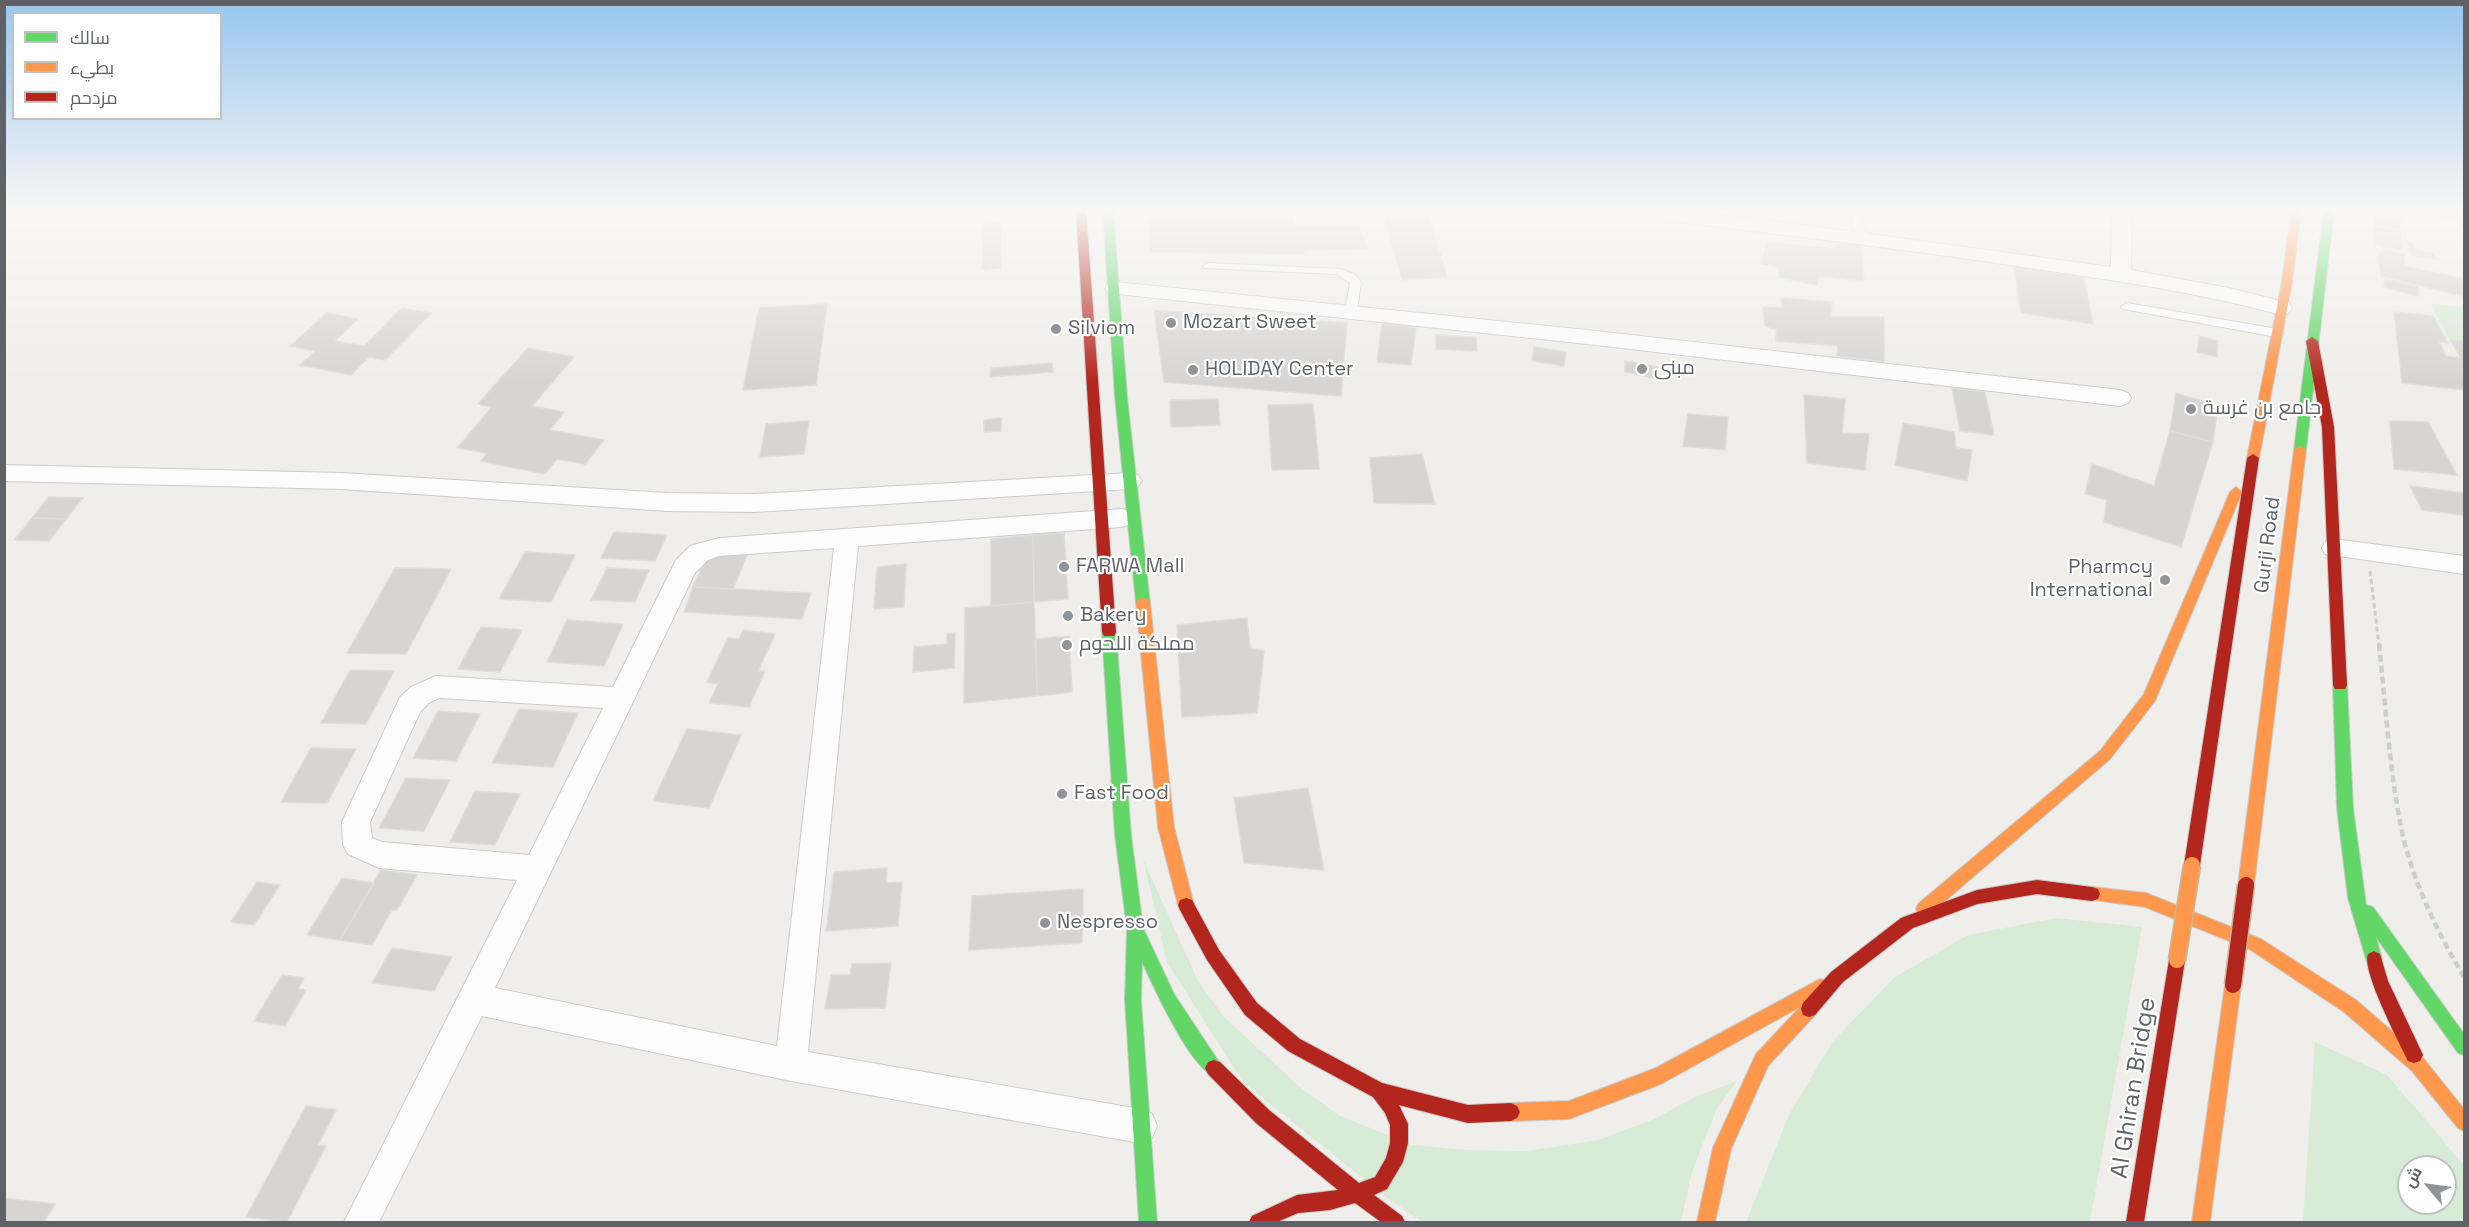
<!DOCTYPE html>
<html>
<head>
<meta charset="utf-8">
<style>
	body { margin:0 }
	#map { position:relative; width:2469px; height:1227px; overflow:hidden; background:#efeeea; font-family:"Space Grotesk",Cairo,sans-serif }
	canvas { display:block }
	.frame { position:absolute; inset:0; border:6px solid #5f6368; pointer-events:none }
	.legend { position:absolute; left:12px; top:12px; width:210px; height:108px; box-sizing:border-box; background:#fff; border:2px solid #bfc1c3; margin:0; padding:8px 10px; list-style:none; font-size:18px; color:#5f6368 }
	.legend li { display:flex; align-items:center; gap:12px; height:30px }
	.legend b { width:30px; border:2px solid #bfc1c3 }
	.north { position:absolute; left:2397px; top:1155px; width:60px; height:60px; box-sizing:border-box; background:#fff; border:2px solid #bfc1c3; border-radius:50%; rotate:299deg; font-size:16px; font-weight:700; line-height:24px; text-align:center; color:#5f6368 }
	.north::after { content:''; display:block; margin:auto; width:21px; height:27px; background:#919496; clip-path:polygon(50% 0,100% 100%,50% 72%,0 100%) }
</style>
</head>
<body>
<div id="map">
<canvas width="2469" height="1227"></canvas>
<div class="frame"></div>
<ul class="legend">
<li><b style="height:8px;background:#63d668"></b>سالك</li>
<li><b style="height:8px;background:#ff974d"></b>بطيء</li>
<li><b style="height:8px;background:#b3261e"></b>مزدحم</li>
</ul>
<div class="north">ش</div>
</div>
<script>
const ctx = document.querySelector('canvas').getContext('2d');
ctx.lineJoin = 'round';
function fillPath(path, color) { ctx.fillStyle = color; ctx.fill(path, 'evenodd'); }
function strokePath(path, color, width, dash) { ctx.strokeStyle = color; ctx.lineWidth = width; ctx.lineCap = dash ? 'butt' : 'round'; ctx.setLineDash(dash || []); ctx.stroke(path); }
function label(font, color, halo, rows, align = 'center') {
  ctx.font = font + ' "Space Grotesk",Cairo,sans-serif'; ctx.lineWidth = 4.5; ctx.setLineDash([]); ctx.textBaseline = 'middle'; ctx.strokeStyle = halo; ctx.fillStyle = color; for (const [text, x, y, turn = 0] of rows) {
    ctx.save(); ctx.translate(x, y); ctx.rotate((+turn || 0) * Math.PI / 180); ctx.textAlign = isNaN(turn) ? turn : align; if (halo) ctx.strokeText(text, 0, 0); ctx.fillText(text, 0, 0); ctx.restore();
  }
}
fillPath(new Path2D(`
	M2430,303L2464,308V341L2450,340Z
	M1143,859L1198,981L1224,1017L1303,1090L1340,1116L1413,1145L1466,1150L1528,1151L1598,1140L1654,1119L1697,1096L1737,1081L1716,1110L1691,1175L1681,1222H1423L1390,1200L1243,1082L1167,962Z
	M2056,918L2142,927L2090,1222H1746L1789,1115L1833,1041L1895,977L1968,935Z
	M2315,1042L2387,1075L2464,1165V1222H2303ZM2409,1167H2445V1203H2409Z`), '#d8ebd6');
const building = new Path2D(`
	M1145,210H1202V216H1148Z
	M2379,210H2464V232L2458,220L2403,213L2406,221L2399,219V229L2374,224L2372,213L2380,215Z
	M1148,216L1292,217L1295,227L1359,226L1368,249L1304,250V254L1151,252Z
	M1429,216L1447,277L1402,280L1385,218Z
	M1001,222L1000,268L982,270L984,223Z
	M2373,226L2400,232L2403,251L2376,245Z
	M2406,241L2413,243L2416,250L2433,253L2436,259L2411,255Z
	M1766,242L1834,249L1838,244L1861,246L1864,281L1820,276L1817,285L1780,278L1778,267L1762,264Z
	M2382,249L2404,254V265L2409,267L2464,279V303L2462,296L2381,276L2378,252L2382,253Z
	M2014,267L2084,277L2093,324L2021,313Z
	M2385,279L2418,287V296L2384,287Z
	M1782,298L1832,302L1831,317H1884V362L1837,356L1838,346L1776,341V330L1765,326L1763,307L1781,308Z
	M827,304L816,385L743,390L759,308Z
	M402,308L431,313L385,360L369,357L351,375L300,365L315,351L290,346L327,313L358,319L335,341L364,346Z
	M1154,310L1347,323L1341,396L1164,382Z
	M2394,312L2433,316L2448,343L2439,342L2446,356L2461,358L2450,340L2464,341V390L2402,383Z
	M1382,324L1416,327L1411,365L1377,362Z
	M1436,335L1476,337L1477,351L1436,349Z
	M2199,336L2218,341L2217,357L2197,352Z
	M1534,347L1566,352L1564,366L1532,361Z
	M528,348L574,357L532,406L564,412L550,430L604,440L585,464L557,459L545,474L481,461L487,453L457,448L492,407L478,404Z
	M1625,361L1658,367V379L1625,372Z
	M1052,363L1053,372L990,377L991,368Z
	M1952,388L1985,392L1994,435L1960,431Z
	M2176,393L2218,406L2213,442L2170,431Z
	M1804,395L1845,399L1842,433L1869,434L1865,470L1807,463Z
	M1218,399L1220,425L1171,427L1170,400Z
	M1313,404L1319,469L1272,470L1268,405Z
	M1688,414L1728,417L1725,450L1683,446Z
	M1001,418V431L984,432V420Z
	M809,421L804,454L760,457L766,424Z
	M2390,421L2428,422L2457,475L2394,469Z
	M1903,423L1954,432L1956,448L1972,450L1967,481L1895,465Z
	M2170,431L2213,442L2181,547L2104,522L2107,500L2085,494L2092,464L2154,486Z
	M1422,454L1435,504L1374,503L1370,458Z
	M2410,486L2464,493V515L2422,510Z
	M49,497L83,498L66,519L32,518Z
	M32,518L66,519L49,541L14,540Z
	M614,532L667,535L655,561L601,558Z
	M1064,533L1068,599L1034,602L1033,535Z
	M1033,535L1034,602L991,606V539Z
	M525,552L575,555L551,602L499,599Z
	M707,555H747L733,589L693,587Z
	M906,564L904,607L874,609L877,567Z
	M395,568L451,569L406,654L347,653Z
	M607,568L649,570L635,602L591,600Z
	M693,587L733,589L811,593L802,619L684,612Z
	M1034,602L1037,696L964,703L965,608Z
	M1247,618L1250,648L1264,651L1257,713L1182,717L1177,625Z
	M567,620L623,624L604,666L547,662Z
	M481,627L522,630L500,672L458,669Z
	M743,630L775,634L758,671H765L749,707L709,703L718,684L707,682L728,638L739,639Z
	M955,633L954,668L913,672L914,647L947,644V634Z
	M1069,636L1072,692L1037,696L1036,639Z
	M350,670L394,671L366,724L321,723Z
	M519,709L578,713L553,767L492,763Z
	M438,711L480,714L456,761L413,758Z
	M687,729L741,735L709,808L653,801Z
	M311,748L356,749L327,803L281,802Z
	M406,778L450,780L424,831L379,828Z
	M1308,788L1324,870L1244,863L1234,798Z
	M475,791L520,794L495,845L450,842Z
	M887,868L886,883L902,882L898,926L826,931L834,872Z
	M381,870L417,875L397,910H392L372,945L340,940Z
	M342,878L374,883L340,940L307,935Z
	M257,882L280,885L254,925L231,922Z
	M1083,889L1082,943L969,950L972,896Z
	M392,948L452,957L434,991L372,983Z
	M891,963L885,1008L825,1009L831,975H850L852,964Z
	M282,975L304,978L298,989L306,990L285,1026L254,1021Z
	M306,1106L336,1110L318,1145L326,1146L287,1222L246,1217Z
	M4,1198L55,1204L44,1222H4Z`);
fillPath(building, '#d6d5d3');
strokePath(building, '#deddd9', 1.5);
const lane = new Path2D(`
	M1851,210H1861L1862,223L1869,239L1868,241H1860L1859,239L1852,223Z
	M1208,263L1341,269L1354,274L1361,282L1357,311L1351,315L1345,311L1350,283L1336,274L1204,268L1203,266Z
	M2127,303L2277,329L2283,333L2277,337L2123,309L2121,307Z`);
const street = new Path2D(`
	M1647,210H1675L1819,227L2111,267L2112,210H2132L2131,270L2229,288L2289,303L2292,308L2289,313L2282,315C2201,293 2119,281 2036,269C1914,250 1792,236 1670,221L1650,214Z
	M1115,282L1587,330L2120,390L2128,393L2131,398L2128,403L2120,406L1587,344L1108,293L1105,288L1108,283Z
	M4,465L341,473L667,493L755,494L1130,473L1138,475L1142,481L1138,487L1130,489L755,512L667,511L341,489L4,481Z
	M1122,509L1131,512L1134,518L1131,524L1122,527L858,546L808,1052L1140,1109L1152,1114L1157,1126L1152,1138L1140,1143L791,1081L482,1016L379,1222H344L517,880L379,868L348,854L343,845L342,822L400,697L411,687L436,676L613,687L676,560L690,546L719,538ZM834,548L777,1046L495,988L695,573L708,560L719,556ZM439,698L603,708L529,855L382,842L372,838L370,822L420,712L429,703Z
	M2334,539L2464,556V574L2325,554L2322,548L2325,542Z`);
const fast = new Path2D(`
	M1103,210H1113L1127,397L1150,603L1148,607H1138L1136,603L1115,397Z
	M2324,210H2334L2306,450L2300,454L2294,450Z
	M1109,627L1114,628L1116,632L1131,835L1143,928L1174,994L1223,1068L1220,1074L1214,1076C1189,1066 1154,987 1142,962L1141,1000L1157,1222H1139L1125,1000L1127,928L1115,835L1102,632L1104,628Z
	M2340,679L2345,681L2347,685L2353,808L2366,905L2373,907L2464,1034V1055L2458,1053L2376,937L2382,959L2380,964L2374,967L2368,964L2366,959L2348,898L2337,808L2333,685L2335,681Z`);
const slow = new Path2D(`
	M2291,210H2301L2292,282L2259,458L2253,462L2247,458L2282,282Z
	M2300,446L2306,450L2254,885L2252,890L2246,892L2240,890L2238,885L2294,450Z
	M2236,487L2242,492L2155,701L2110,759L1930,914L1924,916L1918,914L1916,909L1918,904L2100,751L2144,694L2230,492Z
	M1143,598L1148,599L1150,603L1174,827L1194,905L1192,910L1186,912L1180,910L1178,905L1158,827L1136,603L1138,599Z
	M2092,887L2146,893L2261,939L2356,1000L2424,1059L2464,1109V1131L2458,1128L2412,1071L2344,1012L2249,949L2145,907L2086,899L2084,894L2086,889Z
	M2233,977L2239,979L2241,985L2210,1222H2192L2225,985L2227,979Z
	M1820,979L1826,981L1828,987L1826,993L1810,1001L1815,1003L1817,1009L1815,1015L1768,1066L1731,1149L1715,1222H1697L1713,1148L1756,1054L1800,1007L1661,1084L1569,1119L1511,1121L1505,1118L1502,1112L1505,1106L1511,1103L1569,1101L1656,1068Z`);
const jam = new Path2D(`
	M1076,210H1086L1116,632L1114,636H1104L1102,632Z
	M2312,337L2318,341L2334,427L2347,685L2345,689H2335L2333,685L2322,427L2306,341Z
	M2253,454L2259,458L2200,865L2197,870L2192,872L2187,870L2184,865L2247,458Z
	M2037,880L2092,887L2098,889L2100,894L2098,899L2092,901L2037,894L1977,904L1913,928L1843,982L1815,1015L1809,1017L1803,1015L1801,1009L1803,1003L1831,972L1901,918L1977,890Z
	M1186,898L1192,900L1219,950L1257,1003L1300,1039L1382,1083L1468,1105L1511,1103L1517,1106L1520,1112L1517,1118L1511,1121L1468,1123L1399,1105L1408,1124V1143L1403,1162L1387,1189L1374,1195L1402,1216L1405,1222H1381L1355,1203L1330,1210L1298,1213L1277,1222H1249L1252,1216L1297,1195L1338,1190L1256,1123L1208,1074L1205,1068L1208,1062L1214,1060L1220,1062L1269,1110L1359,1183L1375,1177L1386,1158L1390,1143V1125L1385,1113L1373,1097L1288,1051L1245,1015L1207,960L1180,910L1178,905L1180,900Z
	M2374,951L2380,954L2388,981L2423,1055L2420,1061L2414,1063L2408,1061C2399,1042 2361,970 2368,954Z
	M2177,952L2183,955L2185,960L2144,1222H2126L2169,960L2171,955Z`);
strokePath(lane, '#cbcccc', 2);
strokePath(street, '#cbcccc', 2);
strokePath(fast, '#cacacb', 2);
strokePath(slow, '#cacacb', 2);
strokePath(jam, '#cacacb', 2);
strokePath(new Path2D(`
	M2370,571L2379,645`), '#cacfcc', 3, [5, 3]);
strokePath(new Path2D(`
	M2379,644C2385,701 2389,760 2399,817C2409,874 2435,928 2464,977`), '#cacfcc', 4.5, [7, 4]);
fillPath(lane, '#fdfcfc');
fillPath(street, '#fdfcfc');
fillPath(fast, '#63d668');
fillPath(slow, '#ff974d');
fillPath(jam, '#b3261e');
const slowBridge = new Path2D(`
	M2177,960L2192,865`);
const jamBridge = new Path2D(`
	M2233,985L2246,885`);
strokePath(slowBridge, '#c8b996', 19, []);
strokePath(jamBridge, '#c8b996', 19, []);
strokePath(slowBridge, '#ff974d', 16);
strokePath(jamBridge, '#b3261e', 16);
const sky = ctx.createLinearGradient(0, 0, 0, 382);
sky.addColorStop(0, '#97c6ef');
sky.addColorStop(0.55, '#f8f7f6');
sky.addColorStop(1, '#f8f7f600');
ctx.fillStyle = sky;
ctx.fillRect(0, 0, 2469, 382);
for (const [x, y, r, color] of [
	[1171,323,6,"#919496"],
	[1056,329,6,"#919496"],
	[1642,369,6,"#919496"],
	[1193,370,6,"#919496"],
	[2191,409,6,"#919496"],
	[1064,567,6,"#919496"],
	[2165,580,6,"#919496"],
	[1068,616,6,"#919496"],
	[1067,645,6,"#919496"],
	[1062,794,6,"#919496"],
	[1045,923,6,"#919496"]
]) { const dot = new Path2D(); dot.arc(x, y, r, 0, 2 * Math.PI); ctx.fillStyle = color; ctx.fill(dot); strokePath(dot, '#fff', 2); }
label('20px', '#5f6368', '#fff', [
	["Mozart Sweet",1183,323],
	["Silviom",1068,329],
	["مبنى",1654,369],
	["HOLIDAY Center",1205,370],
	["جامع بن غرسة",2203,409],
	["FARWA Mall",1076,567],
	["Pharmcy",2153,568,"right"],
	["International",2153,591,"right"],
	["Bakery",1080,616],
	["مملكة اللحوم",1079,645],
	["Fast Food",1074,794],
	["Nespresso",1057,923]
], 'left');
label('20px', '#5f6368', '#fff', [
	["Gurji Road",2268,545,-83]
]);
label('24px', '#5f6368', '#fff', [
	["Al Ghiran Bridge",2134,1088,-81]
]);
</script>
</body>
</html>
